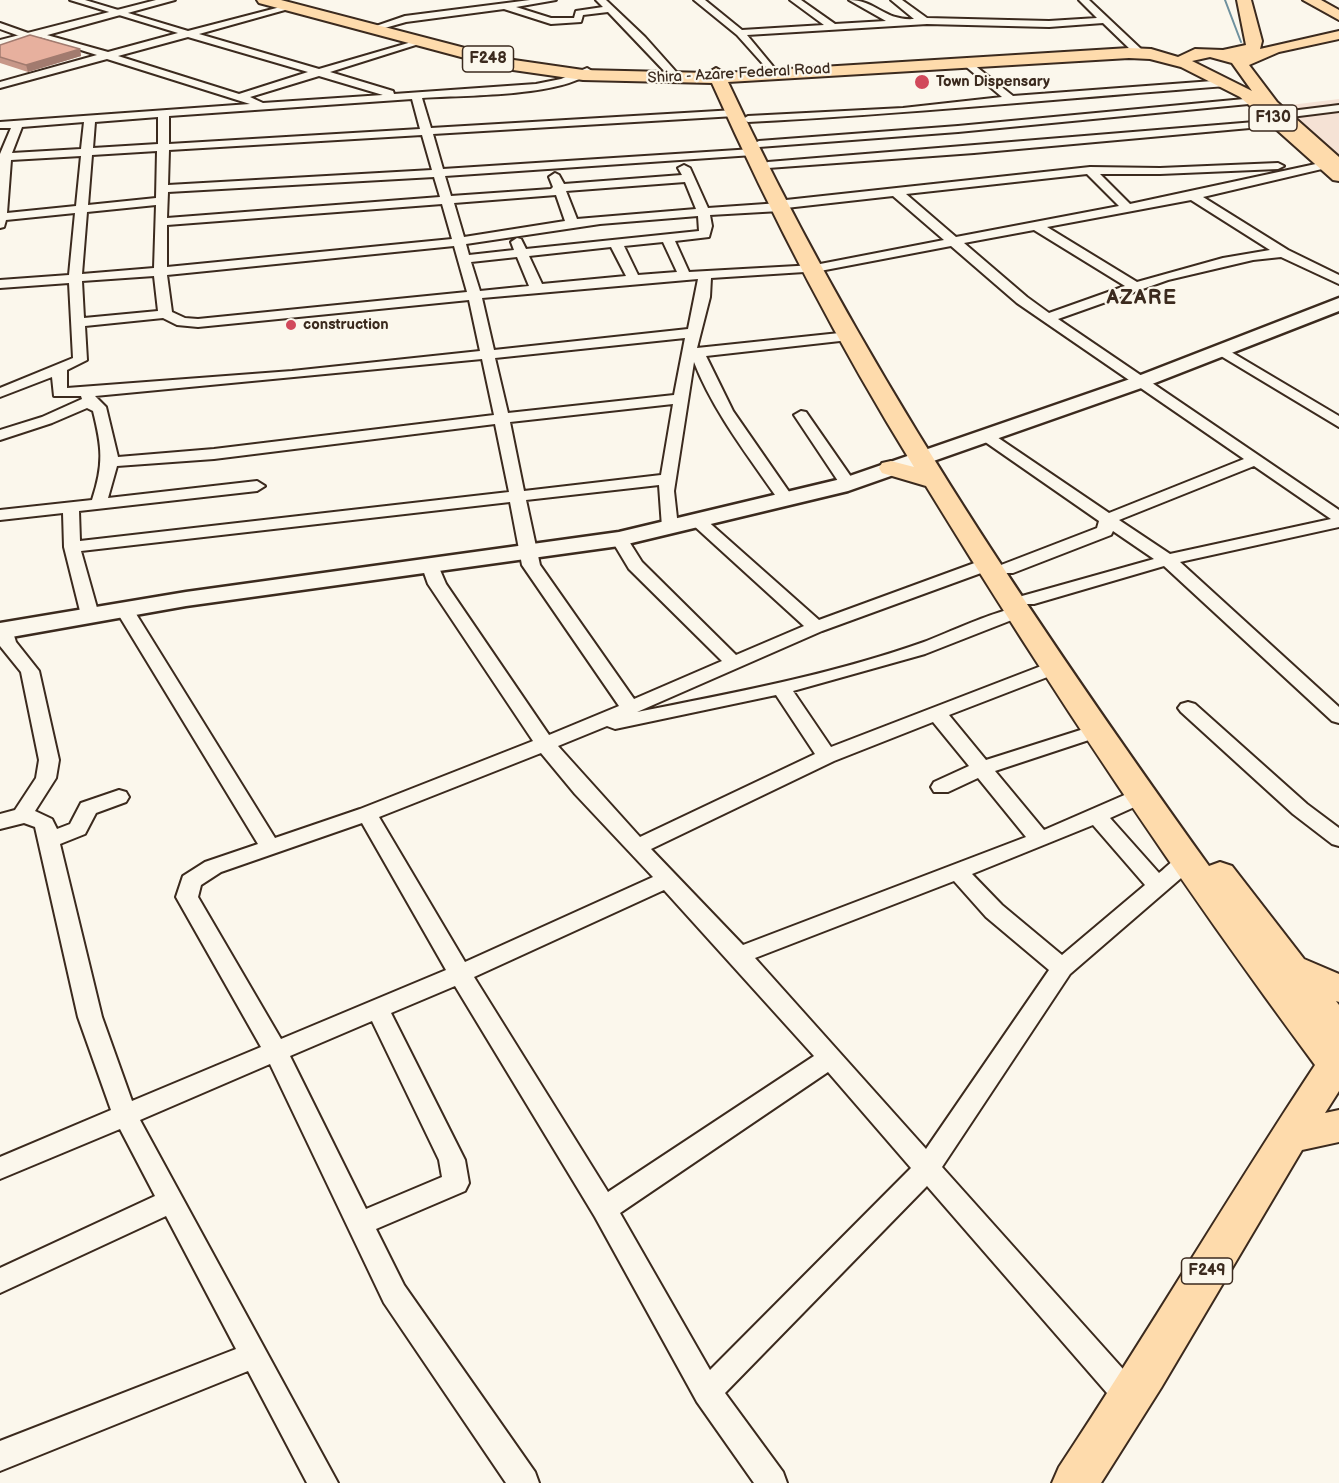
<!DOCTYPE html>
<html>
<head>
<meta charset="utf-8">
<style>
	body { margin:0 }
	canvas { display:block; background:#fbf7ec }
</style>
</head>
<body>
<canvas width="1339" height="1483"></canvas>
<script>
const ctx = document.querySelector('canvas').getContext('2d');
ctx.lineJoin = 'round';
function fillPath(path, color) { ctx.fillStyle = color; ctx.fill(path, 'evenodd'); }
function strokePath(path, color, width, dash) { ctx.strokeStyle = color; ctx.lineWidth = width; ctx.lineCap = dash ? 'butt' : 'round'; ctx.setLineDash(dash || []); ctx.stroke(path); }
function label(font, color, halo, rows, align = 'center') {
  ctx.font = font + ' "Balsamiq Sans",sans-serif'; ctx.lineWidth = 4.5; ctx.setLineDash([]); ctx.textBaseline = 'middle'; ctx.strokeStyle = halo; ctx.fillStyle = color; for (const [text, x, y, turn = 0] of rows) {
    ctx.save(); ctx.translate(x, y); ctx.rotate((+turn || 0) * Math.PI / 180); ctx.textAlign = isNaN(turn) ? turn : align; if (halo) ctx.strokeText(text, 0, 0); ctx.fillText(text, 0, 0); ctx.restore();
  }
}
fillPath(new Path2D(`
	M1339,99V165L1274,107Z`), '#f5e2d5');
strokePath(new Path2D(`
	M1225,0L1241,42`), '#6f919e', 2);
const minor = new Path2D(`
	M70,0H85L188,31L292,4V8L199,34L319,69L422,39V43L330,72L393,91L394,94L536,84L561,79L587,68L592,71C563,97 463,95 422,98L431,128L735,110L740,113L735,116L433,134L443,169L753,149L759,152L753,155L445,176L451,196L551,189L553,187L549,177L555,173L559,175L564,184L682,175L678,168L684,165L690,168L708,208L780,203L786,200L1090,167L1160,168L1278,163L1284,166L1278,169L1160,174H1100L1130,204L1339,159V165L1203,197L1288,250L1339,275V284L1281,257L1253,260L1168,280L1058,319L1339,510V527L1180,562L1339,707V723L1332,721L1164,566L1034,604H1022L1019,600L1022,596L1154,559L1113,531L1111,535L1013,573H1001L998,569L1001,565L1097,528L1099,521L981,439L978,436L981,433H991L1109,513L1244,459L1017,303L951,246L820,271L711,278L710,297L697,348L849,332L856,336L849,340L706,356L733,411L794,499L792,502H780C749,457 714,413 694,362L674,491L678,527L676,531H664L662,527L659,485L526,500L540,565L634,699L722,661L629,569L611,539L613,535H625L642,562L736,655L804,626L692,524L690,521L692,518H704L819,620L980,561H992L995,565L992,569L822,631L637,712C733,693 831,675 924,642C943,635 1008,605 1022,608L1025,612L1022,616L925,654L793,691L831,747L1049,663H1063L1065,667L1063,671L949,715L986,760L1090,727H1104L1107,731L1104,735L995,771L1044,830L1136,790H1150L1153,795L1150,800L1110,818L1159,873C1170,864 1180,851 1195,856L1199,861L1195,866L1070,974L942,1167L1140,1388L1144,1398L1140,1408L1130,1412L1120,1408L927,1186L725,1393L783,1472L787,1483H754L697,1402L595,1217L455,986L391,1013L465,1160L469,1183L465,1191L376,1229L404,1285L535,1472L539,1483H506L384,1303L270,1064L140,1120L338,1483H307L248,1371L0,1471V1441L236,1349L166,1216L0,1293V1268L155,1196L120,1129L0,1179V1157L111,1110L78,1017L35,827L24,823L0,829V814L15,810L36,778L39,760L21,672L0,646V626H11L16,642L39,671L59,760L56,778L35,811L52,819L57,829L70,824L81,803L119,790L126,792L129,797L126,802L96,813L85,834L60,844L102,1017L132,1101L261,1047L176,897L183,876L205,862L258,844L115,609L118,605H130L133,609L275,838L360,809L533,741L428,584L422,567L425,563H437L446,584L549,735L619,706L522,565L510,502L81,551L99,615L90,620L81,615L64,547L63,513L0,520V510L92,500C104,464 102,447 93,411L87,408L52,423L0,440V430L42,417L82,399L81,396H54L52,377L0,397V388L73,358L69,283L0,288V280L69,275L75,213L6,220L4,227L0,228V154L11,128H0V122L250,104L107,59L0,88V82L97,55L36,36V32L108,52L178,33ZM188,37L308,72L239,94L118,56ZM319,76L383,95L263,103L250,97ZM412,99L420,129L169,144V116ZM158,117V144L93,148L95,122ZM84,122L81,149L12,153L22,127ZM422,135L432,170L168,185L169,150ZM157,151L156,198L88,205L92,155ZM81,156L76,206L7,213L11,160ZM1087,174L1119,206L956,237L906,194ZM434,177L440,197L167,218L168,192ZM685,182L696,209L577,219L566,191ZM556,195L565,221L464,237L454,203ZM893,196L944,240L815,265L689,272L675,241L709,237L712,226L710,215L780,211L786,208ZM1191,200L1270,250L1223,258L1137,282L1047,227ZM442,204L452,239L167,267V225ZM156,205L154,268L82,274L87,212ZM698,216L699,231L526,249L521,239L517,238L511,242L514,250L469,255L466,244L600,224ZM1034,230L1125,286L1049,313L1027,297L964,243ZM663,242L677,272L638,275L624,246ZM454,246L467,292L198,319L185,318L172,312L167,275ZM611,247L626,276L542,284L529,256ZM517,257L529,286L480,291L471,262ZM154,276L158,311L84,318L82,281ZM698,279L688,329L494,350L482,298ZM469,300L480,351L292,371L67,388V370L87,360L85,326L163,318L177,325L198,327ZM685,338L674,395L508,413L495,358ZM482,359L494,415L214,449L118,457L106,407L95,396ZM673,404L661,475L524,491L510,422ZM495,424L509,492L80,541L79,511L257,491L265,486L257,481L108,498L117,466L214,459ZM1254,466L1331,519L1170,554L1119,520ZM776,695L815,754L640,837L558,746L607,726L615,729ZM933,722L969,766L934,782L931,787L934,792H948L978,778L1026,837L743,945L651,849L834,761ZM541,753L575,794L653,877L465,962L379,817ZM362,823L446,970L281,1039L198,897L201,885L221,872ZM1093,825L1145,885L1062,955L1002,905L972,874ZM954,881L986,917L1049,970L926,1149L755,958ZM664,890L814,1056L608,1192L474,977ZM372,1021L439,1160L442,1177L366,1209L290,1056ZM828,1072L911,1168L710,1370L620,1213Z
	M530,0H556L516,7L551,18H574L576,11L603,7L596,0H606L645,37L678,74L669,76L608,12L583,15L581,22L551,24L504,9L406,22L381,29L376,26L405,16Z
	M694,0H705L742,30L824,25L790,0H801L835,24L886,21L849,0C876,0 884,21 914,19L891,0H902L927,18L1049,21L1097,18L1079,0H1089L1141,49L1132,51L1103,23L1049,27L927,24L747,35L776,70L771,73L737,35Z
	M0,23L31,34L33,36L28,39L0,29Z
	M968,60L1013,96L1226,80L1231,83L1226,86C1067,98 908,114 748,122L743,119L748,116L903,108L1002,97L964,65V61Z
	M1255,98L1260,101L1259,103L958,132L759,147L753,144L759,141L958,126Z
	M1339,105V111L1283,118L1278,115L1283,112Z
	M1279,120L1284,123L1283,125L974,153L768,168L762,165L768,162Z
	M1221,346L1339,416V427L1216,353L1214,350Z
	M801,411L806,412L856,484L854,487L848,489L840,484L794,415Z
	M1188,702L1195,704L1307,804L1339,828V846L1332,844L1293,814L1181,712L1178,708L1181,704Z`);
const tertiary = new Path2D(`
	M156,0H175L0,48V40Z`);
const secondary = new Path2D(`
	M1339,298V311L1147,386L848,491L619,546L186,606L0,639V623L186,592L619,532L841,479L1133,378Z`);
const primary = new Path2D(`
	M257,0H281L507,59L583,70L708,73L716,68L724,73L1129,48L1151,49L1178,57L1195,49L1223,50L1246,45L1237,0H1251L1262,41L1260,49L1339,31V39L1279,52L1249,65L1277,102L1339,157V181L1333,180L1240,97L1181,67L1150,59L1129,58L728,82C858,361 1030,616 1209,866L1220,862L1232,866L1304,959L1339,974V1002L1336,1001L1339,1005V1091L1325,1113L1339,1110V1142L1302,1150L1161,1388L1101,1483H1052L1059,1467C1147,1334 1227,1198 1315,1065C1177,879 1047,684 926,486L882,473L879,468L882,463L891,461L914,467C838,344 771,215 712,83L583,80L506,69L259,3ZM1210,57L1232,63L1252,91L1192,61Z
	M1303,0H1321L1339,10V20Z`);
strokePath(minor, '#3b2a1e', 4);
strokePath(tertiary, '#3b2a1e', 4);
strokePath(secondary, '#3b2a1e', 5);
strokePath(primary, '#3b2a1e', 4);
fillPath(minor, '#fbf7ec');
fillPath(tertiary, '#fbf7ec');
fillPath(secondary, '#fbf7ec');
fillPath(primary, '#fedbac');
fillPath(new Path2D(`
	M0,45L80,49L81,56L28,72L0,63Z`), '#c79788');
fillPath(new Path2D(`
	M80,49L81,56L28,72L26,65Z`), '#a27b6f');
const building = new Path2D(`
	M30,35L80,49L26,65L0,57V45Z`);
fillPath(building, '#e7b09e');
strokePath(building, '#a27b6f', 1.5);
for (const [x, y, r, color] of [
	[922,82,8,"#d1495b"],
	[291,325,6,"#d1495b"]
]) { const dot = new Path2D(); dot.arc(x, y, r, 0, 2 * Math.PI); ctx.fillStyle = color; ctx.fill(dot); strokePath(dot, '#fbf7ec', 2); }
label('15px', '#3b2a1e', '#fbf7ec', [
	["Shira - Azare Federal Road",739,74,-3]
]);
label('bold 15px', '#3b2a1e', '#fbf7ec', [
	["Town Dispensary",936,82],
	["construction",303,325]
], 'left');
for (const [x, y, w] of [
	[488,59,51],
	[1273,118,48],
	[1207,1271,51]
]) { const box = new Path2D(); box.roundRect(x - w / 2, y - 13, w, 26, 4.5); ctx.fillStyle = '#fbf7ec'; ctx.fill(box); strokePath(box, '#3b2a1e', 1.5); }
label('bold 16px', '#3b2a1e', null, [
	["F248",488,59],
	["F130",1273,118],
	["F249",1207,1271]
]);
ctx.letterSpacing = '1.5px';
label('bold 20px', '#3b2a1e', '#fbf7ec', [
	["AZARE",1142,299]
]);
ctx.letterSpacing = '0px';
</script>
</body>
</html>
